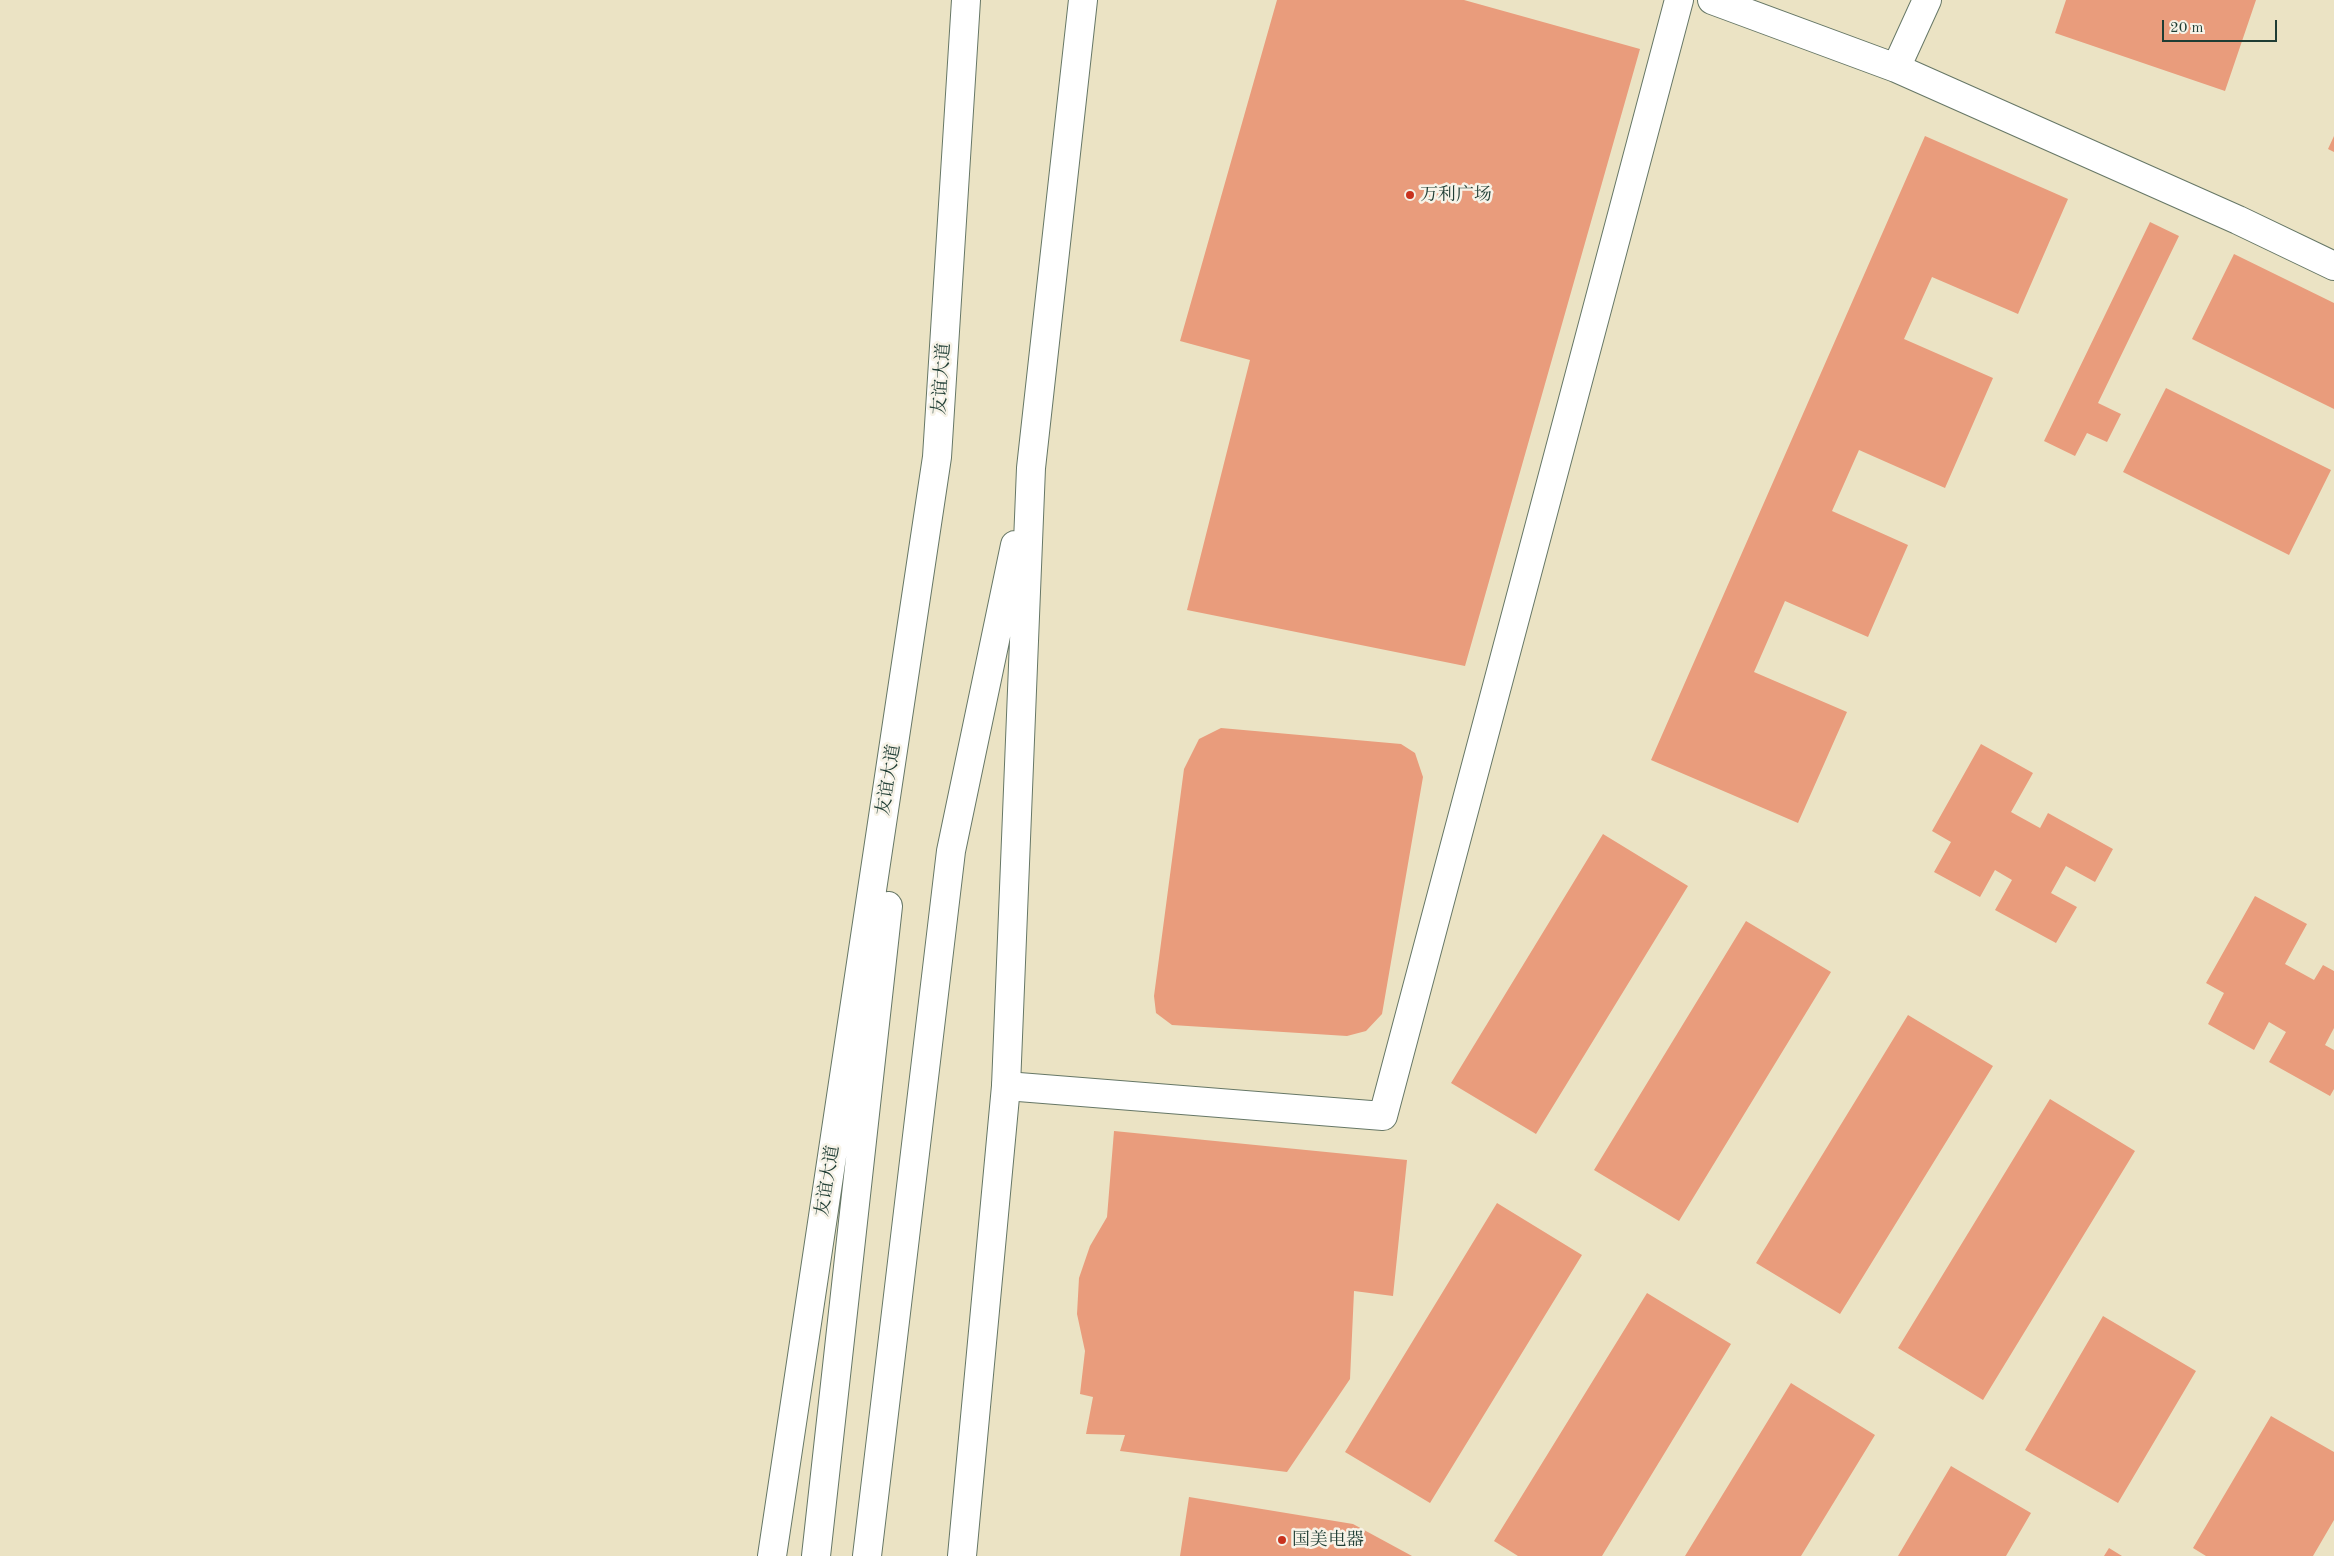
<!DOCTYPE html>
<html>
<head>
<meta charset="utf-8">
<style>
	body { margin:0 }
	#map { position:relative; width:2334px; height:1556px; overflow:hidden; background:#ebe3c4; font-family:"Old Standard TT",serif }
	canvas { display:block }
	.scale { position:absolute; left:2162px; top:20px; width:115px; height:22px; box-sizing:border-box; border:2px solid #1f3d34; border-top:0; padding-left:6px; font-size:15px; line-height:18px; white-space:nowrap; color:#1f3d34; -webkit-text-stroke:4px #f7f3e8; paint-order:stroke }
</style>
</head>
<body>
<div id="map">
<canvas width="2334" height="1556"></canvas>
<div class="scale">20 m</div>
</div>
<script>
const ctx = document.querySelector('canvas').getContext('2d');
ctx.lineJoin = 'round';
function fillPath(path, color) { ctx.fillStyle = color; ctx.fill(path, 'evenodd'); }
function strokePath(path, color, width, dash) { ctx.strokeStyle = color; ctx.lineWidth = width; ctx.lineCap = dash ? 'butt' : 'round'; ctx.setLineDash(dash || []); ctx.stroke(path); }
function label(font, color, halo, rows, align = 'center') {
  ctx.font = font + ' "Old Standard TT","Noto Serif SC",serif'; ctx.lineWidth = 5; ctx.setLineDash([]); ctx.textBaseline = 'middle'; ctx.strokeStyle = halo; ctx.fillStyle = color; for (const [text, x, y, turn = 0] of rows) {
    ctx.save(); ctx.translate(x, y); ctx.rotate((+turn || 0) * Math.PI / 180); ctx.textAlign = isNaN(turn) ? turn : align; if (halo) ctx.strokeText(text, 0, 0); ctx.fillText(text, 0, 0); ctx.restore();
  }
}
fillPath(new Path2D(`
	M1277,0H1464L1640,49L1465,666L1187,610L1250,360L1180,341Z
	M2066,0H2256L2225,91L2055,33Z
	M1925,136L2068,199L2018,314L1932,277L1904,339L1993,378L1945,488L1859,450L1832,511L1908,545L1868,637L1785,601L1754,672L1847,712L1798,823L1651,760Z
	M2334,136V152L2328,149Z
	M2150,222L2179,236L2098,403L2121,414L2107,442L2087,433L2075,456L2044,441Z
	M2234,254L2334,303V409L2192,339Z
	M2166,388L2331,470L2289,555L2123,472Z
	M1221,728L1401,744L1415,753L1423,777L1382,1014L1366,1031L1347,1036L1172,1025L1156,1013L1154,996L1184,769L1199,739Z
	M1981,744L2033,773L2011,812L2040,828L2048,813L2113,849L2095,882L2066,866L2051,893L2077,907L2056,943L1995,910L2012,880L1995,870L1980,897L1934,872L1951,842L1932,831Z
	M1603,834L1688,886L1536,1134L1451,1083Z
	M2255,896L2307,924L2285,964L2314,980L2323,965L2334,971V1028L2325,1045L2334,1050V1089L2330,1096L2269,1062L2286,1032L2269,1022L2254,1050L2208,1024L2224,993L2206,983Z
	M1746,921L1831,972L1679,1221L1594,1170Z
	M1908,1015L1993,1066L1840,1314L1756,1263Z
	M2050,1099L2135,1151L1983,1400L1898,1348Z
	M1114,1131L1407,1160L1393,1296L1354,1291L1350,1379L1287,1472L1120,1451L1125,1435L1086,1434L1093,1397L1080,1394L1085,1351L1077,1314L1079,1278L1090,1246L1107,1217Z
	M1497,1203L1582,1255L1430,1503L1345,1452Z
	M1647,1293L1731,1344L1602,1556H1518L1494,1541Z
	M2103,1316L2196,1371L2118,1503L2025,1450Z
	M1791,1383L1875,1435L1801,1556H1685Z
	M2271,1416L2334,1452V1520L2313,1556H2206L2193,1548Z
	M1951,1466L2031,1513L2006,1556H1898Z
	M1189,1497L1353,1524L1412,1556H1180Z
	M2109,1548L2122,1556H2104Z`), '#e99c7c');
const street = new Path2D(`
	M1006,1086L1383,1116L1679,0`);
const secondary = new Path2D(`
	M1712,0L1896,68L2238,220L2334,266
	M1896,68L1927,0`);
const primary = new Path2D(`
	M772,1556L937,457L966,0
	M816,1556L888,906
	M867,1556L951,851L1015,545
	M962,1556L1006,1086L1031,468L1083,0`);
strokePath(street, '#676', 30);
strokePath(secondary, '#676', 30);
strokePath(primary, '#676', 30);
strokePath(street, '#fff', 28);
strokePath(secondary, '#fff', 28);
strokePath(primary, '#fff', 28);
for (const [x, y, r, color] of [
	[1410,195,5,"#c8321e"],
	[1282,1540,5,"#c8321e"]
]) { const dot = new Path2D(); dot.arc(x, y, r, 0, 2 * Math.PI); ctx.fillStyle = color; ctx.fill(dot); strokePath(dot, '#f7f3e8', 2); }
label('18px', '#1f3d34', '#f7f3e8', [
	["万利广场",1420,195],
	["国美电器",1292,1540]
], 'left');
label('18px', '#1f3d34', '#f7f3e8', [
	["友谊大道",942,379,-86],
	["友谊大道",889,780,-81],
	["友谊大道",828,1181,-81]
]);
</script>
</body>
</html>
